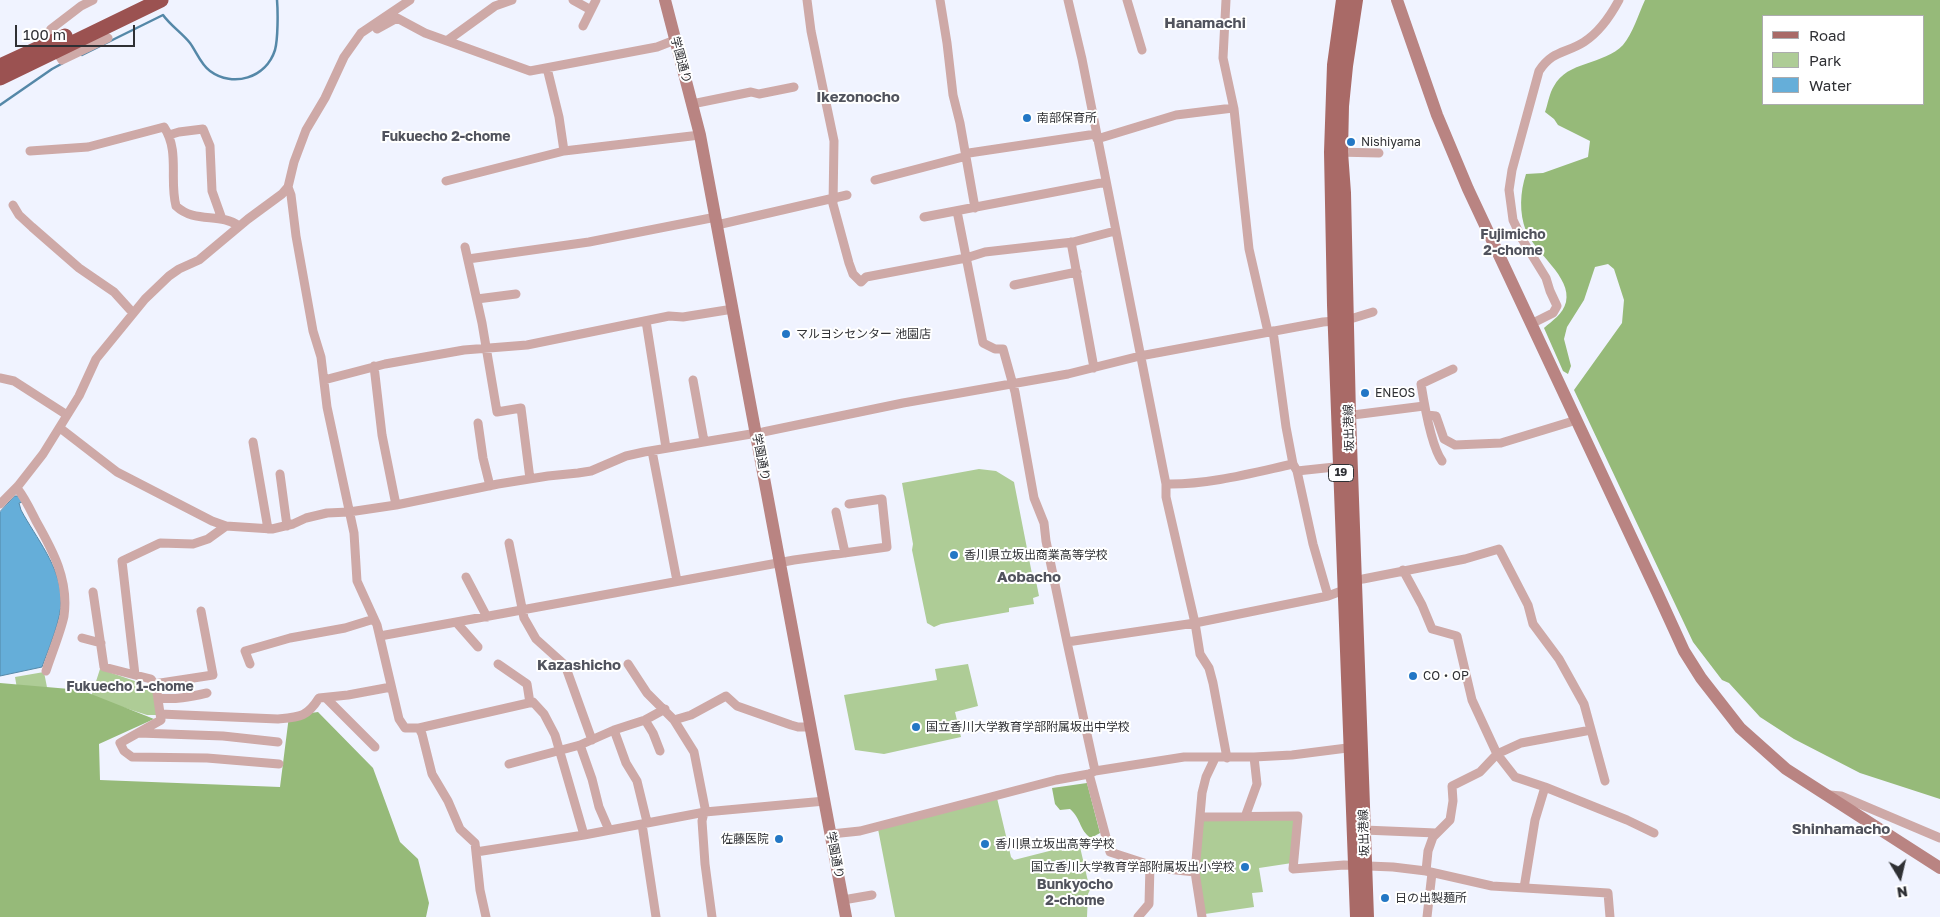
<!DOCTYPE html>
<html>
<head>
<meta charset="utf-8">
<style>
	body { margin:0 }
	#map { position:relative; width:1940px; height:917px; overflow:hidden; background:#f0f3ff; font-family:"Golos Text",sans-serif }
	canvas { display:block }
	.legend { position:absolute; left:1762px; top:15px; width:162px; height:90px; box-sizing:border-box; background:#fff; border:1px solid #acacae; margin:0; padding:6px 9px; list-style:none; font-size:15px; color:#2f3034 }
	.legend li { display:flex; align-items:center; gap:10px; height:25px }
	.legend b { width:25px; border:1px solid #acacae }
	.north { position:absolute; left:1875px; top:852px; width:50px; height:50px; -webkit-text-stroke:4px #fff; paint-order:stroke; rotate:171deg; font-size:14px; font-weight:700; line-height:20px; text-align:center; color:#2f3034 }
	.north::after { content:''; display:block; margin:auto; width:18px; height:22px; background:#2f3034; clip-path:polygon(50% 0,100% 100%,50% 72%,0 100%) }
	.scale { position:absolute; left:15px; top:25px; width:120px; height:22px; box-sizing:border-box; border:2px solid #2f3034; border-top:0; padding-left:6px; font-size:15px; line-height:18px; white-space:nowrap; color:#2f3034; -webkit-text-stroke:4px #fff; paint-order:stroke }
</style>
</head>
<body>
<div id="map">
<canvas width="1940" height="917"></canvas>
<ul class="legend">
<li><b style="height:6px;background:#a96a67"></b>Road</li>
<li><b style="height:14px;background:#aecc96"></b>Park</li>
<li><b style="height:14px;background:#65aed9"></b>Water</li>
</ul>
<div class="north">N</div>
<div class="scale">100 m</div>
</div>
<script>
const ctx = document.querySelector('canvas').getContext('2d');
ctx.lineJoin = 'round';
function fillPath(path, color) { ctx.fillStyle = color; ctx.fill(path, 'evenodd'); }
function strokePath(path, color, width, dash) { ctx.strokeStyle = color; ctx.lineWidth = width; ctx.lineCap = dash ? 'butt' : 'round'; ctx.setLineDash(dash || []); ctx.stroke(path); }
function label(font, color, halo, rows, align = 'center') {
  ctx.font = font + ' "Golos Text","Noto Sans JP",sans-serif'; ctx.lineWidth = 4; ctx.setLineDash([]); ctx.textBaseline = 'middle'; ctx.strokeStyle = halo; ctx.fillStyle = color; for (const [text, x, y, turn = 0] of rows) {
    ctx.save(); ctx.translate(x, y); ctx.rotate((+turn || 0) * Math.PI / 180); ctx.textAlign = isNaN(turn) ? turn : align; if (halo) ctx.strokeText(text, 0, 0); ctx.fillText(text, 0, 0); ctx.restore();
  }
}
fillPath(new Path2D(`
	M979,469L996,471L1014,482L1033,579L1036,581L1039,596L1033,598L1034,604L1009,608V612L941,624L934,627L927,623L912,550L913,544L902,483Z
	M968,664L978,706L955,712L961,737L884,754L855,750L844,695L937,680L935,669Z
	M100,669L152,687L157,715H147L91,697Z
	M44,672L54,723L24,729L15,677Z
	M997,798L1011,857L1014,860L1061,848L1062,851L1080,847L1090,890L1088,894L1087,917H895L878,829Z
	M1294,818L1292,863L1259,868L1263,892L1252,893L1254,907L1205,914L1198,871L1202,821Z`), '#aecc96');
fillPath(new Path2D(`
	M1645,0H1940V799L1860,773L1794,739L1760,717L1729,683L1722,680L1693,642L1574,390L1622,323L1624,300L1614,269L1608,264L1595,267L1584,300L1567,327L1564,339L1571,366L1568,374L1563,371L1544,328C1552,321 1563,314 1566,302C1572,277 1535,253 1526,231C1519,213 1520,192 1526,174L1543,173L1588,157L1590,141L1558,125L1554,119L1545,112C1548,104 1549,94 1554,86C1567,61 1604,65 1623,45C1633,33 1638,15 1645,0ZM1924,16V104H1764V16Z
	M0,683L81,690L154,719L99,744L100,780L280,787L289,716L318,712L373,768L400,842L418,859L429,903L426,917H0Z
	M1087,783L1100,833L1091,838C1079,830 1082,820 1070,809L1060,810L1055,804L1052,788Z`), '#96ba79');
const water = new Path2D(`
	M15,496H20L23,502L19,503L21,510C36,538 61,567 61,600C62,618 48,650 42,667L0,676V512Z`);
fillPath(water, '#65aed9');
strokePath(water, '#5588a8', 1);
strokePath(new Path2D(`
	M82,55L163,15C171,26 182,33 190,43C196,51 201,65 210,71C233,88 266,78 275,50C278,39 278,12 277,0
	M0,105L52,69L63,63`), '#5588a8', 2.5);
strokePath(new Path2D(`
	M93,0L81,6L51,29L49,32L51,43L62,60L108,38
	M573,0L591,10
	M807,0L811,31L834,141L833,204L849,263L853,274L861,282L866,277L966,258L985,252L1073,242L1115,231
	M940,0L947,43L953,95L960,123L975,208
	M1068,0L1082,59L1166,484V497L1195,623L1200,654L1209,668L1213,683L1227,758
	M1127,0L1142,50
	M1226,0L1223,58L1234,109L1249,249L1268,332
	M583,26L596,0
	M377,29L397,18L425,33L530,71L657,47L675,40
	M448,40L495,6L512,0
	M547,68L559,117L564,151
	M692,104L751,92L759,94L794,87
	M169,135L179,132L203,129L210,146L212,191L222,219
	M1097,139L1176,115L1233,108
	M30,151L88,147L164,127C180,151 169,180 176,206C195,224 220,212 239,226
	M1336,152L1379,153
	M875,180L963,157L969,153L1096,134
	M446,181L564,151L700,135
	M288,187L291,195L296,236L313,331L321,357L327,407L354,533L357,581L377,625L399,719L405,728H419L422,734L432,774L448,801L460,829L475,843L480,890L486,917
	M13,205L19,215L32,227L79,268L114,292L133,313
	M957,211L983,343L995,349H1003L1015,392L1034,498L1044,523L1046,541L1067,642
	M924,217L1106,182
	M717,225L847,195
	M1071,242L1094,368
	M465,247L482,323L497,412L521,408L530,479
	M468,259L589,242L716,217
	M1014,285L1077,272
	M477,299L516,294
	M646,321L666,448
	M1531,324L1553,313L1557,306L1550,291L1546,278L1522,239L1513,220L1509,190L1512,170L1539,71C1553,50 1565,54 1584,42C1598,33 1611,15 1619,0
	M1273,331L1286,427L1293,464L1297,471L1313,544L1328,596
	M374,366L382,435L396,505
	M0,378L14,381L67,415
	M324,380L385,364L464,350L527,345L669,316L683,317L733,309
	M693,380L704,441
	M1427,415L1436,416L1444,439L1455,445L1501,443L1570,422L1576,418
	M1345,416L1424,406
	M478,423L483,458L490,486
	M60,428L117,472L212,521L226,526L272,529L293,524L306,518L327,513L349,512L396,505L498,484L548,476L578,473L591,471L626,456L644,452L763,432L903,403L1068,374L1140,356L1323,322L1347,320L1373,312
	M253,442L268,529
	M652,451L677,581
	M1442,461C1431,446 1424,403 1421,384L1453,369
	M1297,471L1344,466
	M280,474L287,526
	M1166,484C1208,485 1252,473 1293,464
	M17,488C25,498 30,509 36,521C53,551 69,580 64,616C61,631 51,655 46,671
	M0,504L18,486L43,454L79,396L96,359L145,299L169,276L179,269L199,260L248,219L282,194L288,187L294,162L306,130L325,98L344,57L361,33L410,0
	M836,512L845,553
	M226,526L208,539L193,544L160,543L122,561L135,675L151,679L156,686L161,720L120,743L124,751L132,757L207,758L279,764
	M509,543L524,618L536,639L565,665L592,740
	M1403,570L1422,605L1432,629L1457,636L1472,700L1497,754L1515,777L1545,787L1627,820L1654,833
	M466,577L487,617
	M93,592L104,667L135,675
	M456,622L478,647
	M380,636L794,560L887,547L882,499L849,504
	M82,638L101,643
	M250,664L245,651L290,638L345,628L374,619
	M498,664L527,684L530,703
	M628,664L647,693L674,720L694,752L705,808L702,821L705,864L712,917
	M154,684L213,675L201,611
	M158,698C175,700 190,697 207,693
	M326,698L375,747
	M160,714L278,719C300,717 307,717 319,698L348,695L391,687
	M645,720L653,733L660,751
	M674,720L691,715L726,696L737,706L791,725L798,727H811
	M419,728L533,702L544,714L555,735L584,835
	M614,730L626,763L637,781L647,822
	M139,733L223,736L278,742
	M580,745L592,779L599,807L609,830
	M509,764L580,745L614,730L645,720L665,709
	M1095,771L1067,642L1195,623L1328,596L1344,590L1355,581L1363,579L1465,559L1499,549L1528,605L1533,624L1559,659L1584,704L1605,781
	M1089,774L1110,852L1150,865L1167,869L1195,872
	M1827,796L1830,795L1841,796L1940,838
	M1200,817L1298,816L1293,869L1344,865L1393,867L1426,871L1492,886L1608,893L1610,917
	M1245,817L1257,784L1254,757
	M642,824L656,917
	M1364,830L1436,833
	M831,834L860,831L1056,780L1089,774L1095,771L1184,757H1254L1292,755L1355,747
	M476,852L584,835L705,812L825,801
	M1426,871L1428,851L1433,837L1450,820L1453,801L1452,786L1480,772L1497,754L1521,743L1591,730
	M1524,888L1535,820L1545,787
	M843,900L872,895
	M1138,917L1149,904L1150,865
	M1202,917L1195,872L1202,793L1206,777L1215,758
	M1427,917L1432,873`), '#cea9a7', 9);
strokePath(new Path2D(`
	M665,0L700,135L846,917
	M1397,0L1437,115L1468,189L1657,592L1684,651L1701,678L1740,728L1786,769L1940,868`), '#b98482', 12);
strokePath(new Path2D(`
	M1343,0L1334,65L1331,152L1334,305L1357,917
	M1356,0L1346,66L1342,106L1341,152L1344,193L1349,416L1367,917`), '#a96a67', 14);
strokePath(new Path2D(`
	M0,66L65,36
	M0,78L161,0`), '#9b5251', 15);
for (const [x, y, r, color] of [
	[1027,118,5,"#2377c5"],
	[1351,142,5,"#2377c5"],
	[786,334,5,"#2377c5"],
	[1365,393,5,"#2377c5"],
	[954,555,5,"#2377c5"],
	[1413,676,5,"#2377c5"],
	[916,727,5,"#2377c5"],
	[779,839,5,"#2377c5"],
	[985,844,5,"#2377c5"],
	[1245,867,5,"#2377c5"],
	[1385,898,5,"#2377c5"]
]) { const dot = new Path2D(); dot.arc(x, y, r, 0, 2 * Math.PI); ctx.fillStyle = color; ctx.fill(dot); strokePath(dot, '#fff', 2); }
for (const [x, y, w] of [
	[1341,473,25]
]) { const box = new Path2D(); box.roundRect(x - w / 2, y - 8.5, w, 17, 4); ctx.fillStyle = '#fff'; ctx.fill(box); strokePath(box, '#2f3034', 1); }
label('bold 11px', '#2f3034', null, [
	["19",1341,473]
]);
label('12px', '#2f3034', '#fff', [
	["学園通り",681,60,75],
	["坂出港線",1349,428,-92],
	["学園通り",761,457,79],
	["坂出港線",1364,833,-92],
	["学園通り",835,855,79]
]);
label('12px', '#2f3034', '#fff', [
	["南部保育所",1037,118],
	["Nishiyama",1361,142],
	["マルヨシセンター 池園店",796,334],
	["ENEOS",1375,393],
	["香川県立坂出商業高等学校",964,555],
	["CO・OP",1423,676],
	["国立香川大学教育学部附属坂出中学校",926,727],
	["佐藤医院",769,839,"right"],
	["香川県立坂出高等学校",995,844],
	["国立香川大学教育学部附属坂出小学校",1235,867,"right"],
	["日の出製麺所",1395,898]
], 'left');
label('bold 14px', '#51535d', '#fff', [
	["Fukuecho 2-chome",446,137],
	["Fujimicho",1513,235],
	["2-chome",1513,251],
	["Fukuecho 1-chome",130,687],
	["Bunkyocho",1075,885],
	["2-chome",1075,901]
]);
label('bold 15px', '#51535d', '#fff', [
	["Hanamachi",1205,23],
	["Ikezonocho",858,97],
	["Aobacho",1029,577],
	["Kazashicho",579,665],
	["Shinhamacho",1841,829]
]);
</script>
</body>
</html>
